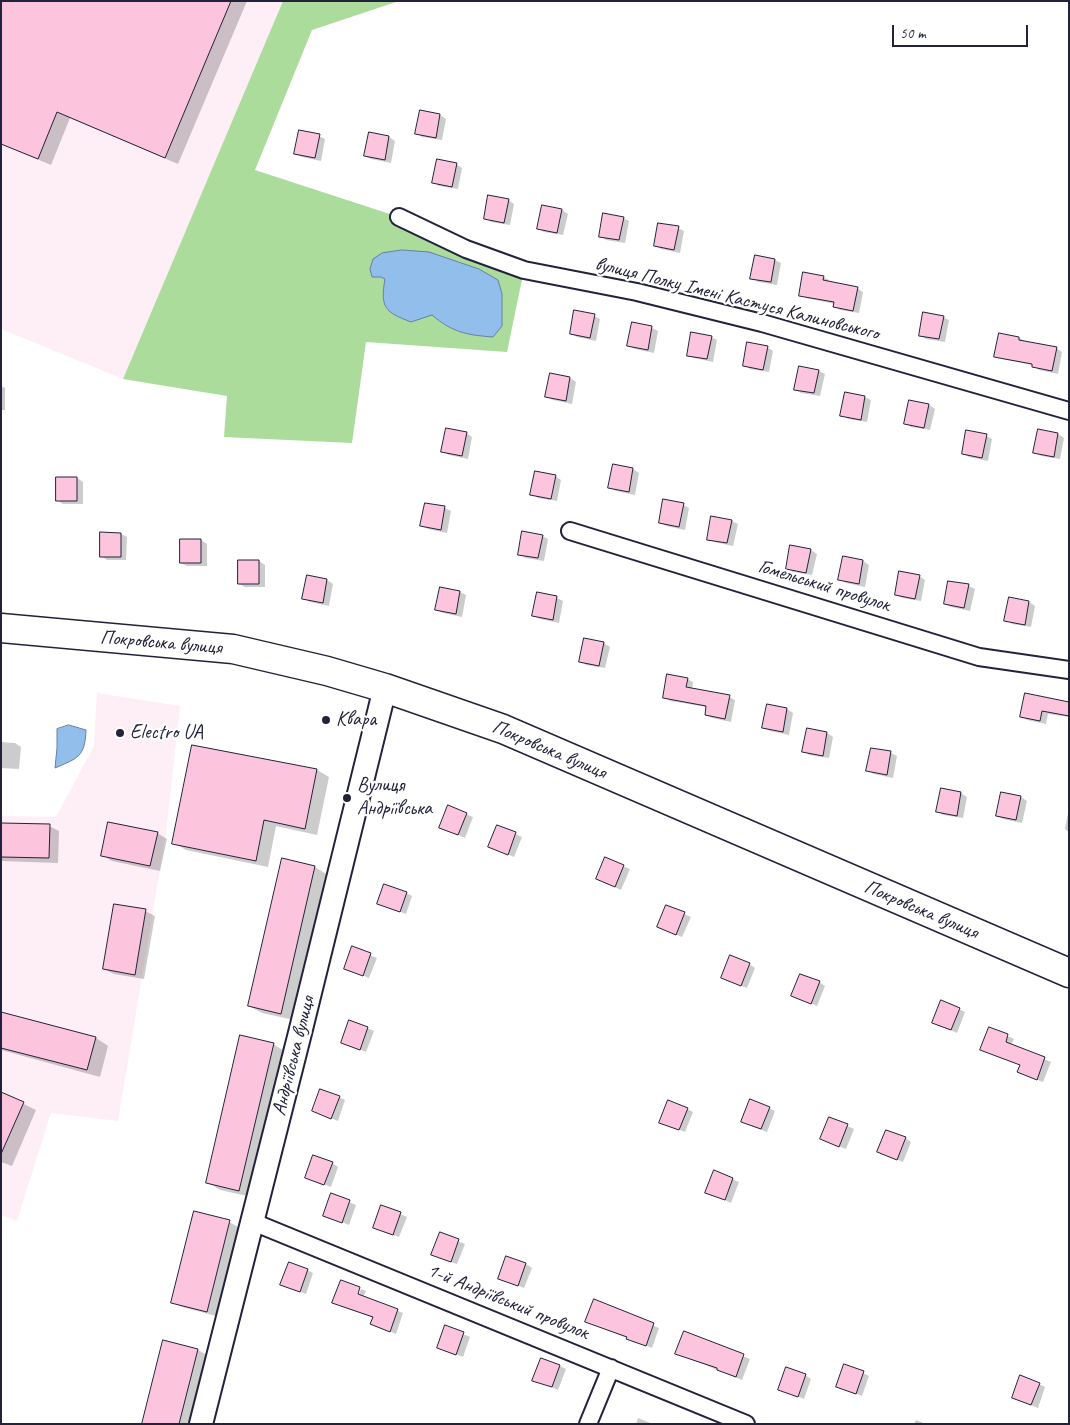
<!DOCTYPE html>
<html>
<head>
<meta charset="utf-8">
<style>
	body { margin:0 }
	#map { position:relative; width:1070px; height:1425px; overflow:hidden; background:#fff; font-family:Caveat,sans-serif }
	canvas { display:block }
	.frame { position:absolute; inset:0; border:2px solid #22223b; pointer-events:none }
	.scale { position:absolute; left:892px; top:25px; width:136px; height:22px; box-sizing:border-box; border:2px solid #22223b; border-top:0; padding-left:6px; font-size:15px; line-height:18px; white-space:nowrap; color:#22223b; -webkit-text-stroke:4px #fff; paint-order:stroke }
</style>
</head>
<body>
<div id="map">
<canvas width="1070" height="1425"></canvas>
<div class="frame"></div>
<div class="scale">50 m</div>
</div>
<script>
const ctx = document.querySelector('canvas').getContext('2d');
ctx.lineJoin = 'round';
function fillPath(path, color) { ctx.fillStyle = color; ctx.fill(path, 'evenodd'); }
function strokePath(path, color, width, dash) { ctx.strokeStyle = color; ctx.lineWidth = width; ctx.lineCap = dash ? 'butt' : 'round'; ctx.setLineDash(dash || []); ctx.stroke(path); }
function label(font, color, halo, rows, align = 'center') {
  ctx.font = font + ' Caveat,sans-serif'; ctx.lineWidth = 4.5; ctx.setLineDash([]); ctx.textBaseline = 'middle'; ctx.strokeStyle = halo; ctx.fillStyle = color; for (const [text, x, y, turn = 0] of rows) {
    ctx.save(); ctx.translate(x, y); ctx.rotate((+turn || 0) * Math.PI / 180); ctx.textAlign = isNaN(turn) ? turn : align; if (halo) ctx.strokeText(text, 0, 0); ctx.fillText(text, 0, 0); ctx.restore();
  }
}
fillPath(new Path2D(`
	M1,1H283L123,379L1,329Z
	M97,693L180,706L166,833L118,1121L51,1113L17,1221L1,1215V816L56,817L94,746Z`), '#feeef5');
fillPath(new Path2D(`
	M283,1H399L312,30L255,170L399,217L524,270L507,352L366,342L352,443L224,437L227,396L123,379Z`), '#acdc9c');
const water = new Path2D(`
	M402,250L429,252L479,269L498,280L502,294V326L493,337C466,335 452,332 432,315L411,322C385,312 380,308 385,279L381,277H372L370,269L373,259L382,253Z
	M69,725L86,730C85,757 78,758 55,768L57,748V729Z`);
fillPath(water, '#92beeb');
strokePath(water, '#6580a5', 1);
fillPath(new Path2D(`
	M1,1H247L178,164L70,118L51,165L1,144Z
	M421,112L440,115L446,119L442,140L422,137L416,133Z
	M370,134L389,137L395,141L391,163L371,159L365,156Z
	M319,136L325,139L321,161L302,157L296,154Z
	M456,164L462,168L458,189L439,186L433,182Z
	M508,200L514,204L510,225L491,222L485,218Z
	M562,210L568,214L563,235L544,232L538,228Z
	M623,218L629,221L625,243L606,240L600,236Z
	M678,228L684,231L680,253L661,249L655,246Z
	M775,260L781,263L777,285L758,282L752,278Z
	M823,277L829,280V283L857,288L863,292L859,313L840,310L834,306L835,304L806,298L800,295Z
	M594,316L600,319L596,341L577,337L571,334Z
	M943,317L949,320L945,342L926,339L920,335Z
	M633,324L652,328L658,331L654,353L635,349L629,346Z
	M711,337L717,340L713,362L694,358L688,355Z
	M1019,338L1025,341L1056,348L1062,352L1058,374L1039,370L1033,365L1002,359L996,356Z
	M767,347L773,351L769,372L750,369L744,365Z
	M819,371L825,374L820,396L801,393L795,389Z
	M551,375L570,378L576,382L572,404L553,400L547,397Z
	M1,386L5,388V410H1Z
	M865,397L871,400L867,422L848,419L842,415Z
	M929,405L935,409L930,430L911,427L905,423Z
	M1039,431L1058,434L1064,438L1060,459L1041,456L1035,452Z
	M466,433L472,437L468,459L449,455L443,452Z
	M986,436L992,439L988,461L969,457L963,454Z
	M614,466L633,469L639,473L635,495L616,491L610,488Z
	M555,476L561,480L557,501L538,498L532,494Z
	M77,478L83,482V504H63L57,500Z
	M426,504L445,508L451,511L447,533L428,529L422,526Z
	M683,505L689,508L685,530L666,526L660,523Z
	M732,521L738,524L733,546L714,542L708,539Z
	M121,534L127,537L126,560H107L101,556Z
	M542,536L548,539L544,561L525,558L519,554Z
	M201,540L207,544V566H187L181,563Z
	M811,550L817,554L812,575L793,572L787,568Z
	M844,558L863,561L869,565L865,587L846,583L840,579Z
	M259,561L265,565V587H245L239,584Z
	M919,576L925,580L921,601L902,598L896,594Z
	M308,577L327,580L333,584L329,606L310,602L304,598Z
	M969,586L975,589L970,611L951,607L945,604Z
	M460,592L466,595L462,617L443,613L437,610Z
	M538,594L557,598L563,601L559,623L540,619L534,616Z
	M1010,598L1029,602L1035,606L1031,627L1012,624L1006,620Z
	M604,643L610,647L605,668L586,665L580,661Z
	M687,679L693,682L692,690L729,697L735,700L731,722L712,718L706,715L707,707L670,701L664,697Z
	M1069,703V717L1048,714L1046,724L1027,720L1021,716Z
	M787,709L793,713L789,735L770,731L764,728Z
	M827,733L833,737L829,758L809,755L803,751Z
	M1,742L15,743L21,747L19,769L1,768Z
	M193,746L317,770L329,777L317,835L276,826L268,867L186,850L174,843Z
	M872,749L891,753L897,756L893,778L874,774L868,771Z
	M961,793L967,797L963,818L943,815L937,811Z
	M1021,797L1027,801L1022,823L1003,819L997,816Z
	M449,807L473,817L465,838L440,827Z
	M1069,808V832L1065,829Z
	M1,824L49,826L59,831L58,863L1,861Z
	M498,826L522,837L514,857L490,847Z
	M157,833L167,839L160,871L112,861L102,855Z
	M606,859L630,869L621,890L597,879Z
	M283,860L315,867L328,875L294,1020L262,1013L249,1006Z
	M406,893L412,896L406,914L378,903Z
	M666,906L691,917L682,937L658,927Z
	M145,911L155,916L144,979L114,974L104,969Z
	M353,948L377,958L369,978L345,968Z
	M749,964L755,968L747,988L729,981Z
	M819,982L825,986L817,1006L793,996Z
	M959,1009L965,1012L957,1033L939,1025Z
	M1,1013L96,1038L108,1046L100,1077L1,1050Z
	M350,1021L374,1031L366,1052L348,1045Z
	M990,1028L1014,1039L1011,1045L1051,1062L1043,1082L1025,1075L1021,1065Z
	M273,1044L286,1052L252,1197L220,1190L207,1182Z
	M1,1093L36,1110L12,1166L1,1162Z
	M339,1097L345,1100L338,1121L313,1111Z
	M769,1108L775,1111L767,1132L749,1125Z
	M687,1109L693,1112L685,1132L667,1125Z
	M829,1118L854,1129L846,1149L827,1142Z
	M905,1138L911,1142L903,1162L879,1152Z
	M332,1163L338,1167L331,1187L306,1177Z
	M715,1172L739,1182L731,1203L713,1195Z
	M332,1195L356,1205L349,1225L324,1215Z
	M382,1206L407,1217L399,1237L381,1231Z
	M229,1222L238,1227L216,1316L182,1307L173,1302Z
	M440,1234L465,1244L457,1264L439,1258Z
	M526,1264L532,1268L524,1288L500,1278Z
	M307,1270L313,1273L306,1294L288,1288Z
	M361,1289L366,1291L363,1297L403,1313L396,1334L372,1324L374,1318L340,1306L357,1300Z
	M619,1312L659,1328L652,1348L587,1322Z
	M446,1327L470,1337L463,1357L438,1347Z
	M710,1343L750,1359L742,1380L683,1356Z
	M198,1350L207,1355L190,1424H143Z
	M560,1366L566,1369L558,1390L534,1380Z
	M863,1373L869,1376L862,1396L838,1387Z
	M805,1375L811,1379L804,1399L779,1389Z
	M1039,1384L1045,1387L1038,1408L1013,1398Z
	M638,1418L653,1424H636Z
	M916,1420L926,1424H914Z`), '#0003');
const building = new Path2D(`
	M1,1H231L165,158L57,112L38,159L1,144Z
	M420,110L440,114L436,138L415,134Z
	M299,130L320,134L315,158L294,154Z
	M369,132L389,136L385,160L364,156Z
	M437,159L457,163L452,187L432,183Z
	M488,195L509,199L504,223L484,219Z
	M542,205L562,209L557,233L537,229Z
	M603,213L624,217L619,240L599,237Z
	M658,223L679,226L674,250L654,246Z
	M755,255L775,259L771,282L750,279Z
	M803,272L824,276L823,280L858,287L853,311L833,307L834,302L799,296Z
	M574,310L595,314L590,338L570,334Z
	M923,312L944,316L939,339L919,336Z
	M632,322L652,326L648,350L627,346Z
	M691,332L712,336L707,359L687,356Z
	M999,333L1019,337V340L1057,347L1052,371L1032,367V364L994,357Z
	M747,342L768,346L763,370L743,366Z
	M799,366L819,370L814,393L794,390Z
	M550,373L570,377L566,401L545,397Z
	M845,392L865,396L861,420L840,416Z
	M909,400L929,404L924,428L904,424Z
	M446,428L467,432L462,456L441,452Z
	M1038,429L1058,433L1054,457L1033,453Z
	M966,430L987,434L982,458L962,454Z
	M613,464L633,468L629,492L608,488Z
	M535,471L556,475L551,499L530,495Z
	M56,477H77V501H56Z
	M663,499L684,503L679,527L659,523Z
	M425,503L445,506L441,530L420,526Z
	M711,516L732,520L727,543L707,540Z
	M522,531L543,535L538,558L518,555Z
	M100,532L121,533V557H100Z
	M180,539H201V563H180Z
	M790,545L811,549L806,573L786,569Z
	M843,556L863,560L859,584L838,580Z
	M238,560H259V584H238Z
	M899,571L920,575L915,599L895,595Z
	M307,575L327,579L323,603L302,599Z
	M948,581L969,584L964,608L944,604Z
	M440,587L460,591L456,614L435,610Z
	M537,592L557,596L553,620L532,616Z
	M1009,597L1029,601L1025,625L1004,621Z
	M584,638L604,642L599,666L579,662Z
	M667,674L688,678L686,687L730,695L725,719L705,715L706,706L663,698Z
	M1025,693L1069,702V716L1042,711L1040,721L1020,717Z
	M767,704L787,708L783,732L762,728Z
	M807,728L827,732L823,756L802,752Z
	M192,745L317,769L305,829L264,820L256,861L172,844Z
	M871,748L891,751L887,775L866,771Z
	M941,788L961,792L957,816L936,812Z
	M1001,792L1021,796L1016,820L996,816Z
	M448,805L467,813L458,835L439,828Z
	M108,822L158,832L150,866L101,856Z
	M1,823L50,824L49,858L1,857Z
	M497,825L516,832L508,855L488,847Z
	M605,857L624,865L615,887L596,879Z
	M282,858L315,866L281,1014L248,1006Z
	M384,884L407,892L400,912L377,904Z
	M114,904L146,909L135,975L103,969Z
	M666,905L685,912L676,935L657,927Z
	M352,946L371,953L363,976L344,969Z
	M730,955L750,963L741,986L721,978Z
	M800,974L820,981L811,1004L791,996Z
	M941,1000L960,1008L951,1030L932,1023Z
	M1,1012L96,1037L87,1070L1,1048Z
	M349,1020L368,1027L360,1050L341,1043Z
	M989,1027L1008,1034L1006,1042L1045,1057L1037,1080L1017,1072L1020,1065L980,1050Z
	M240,1035L274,1043L239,1191L206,1183Z
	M320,1089L340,1096L331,1119L312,1111Z
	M1,1092L24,1102L1,1154Z
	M750,1099L770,1107L761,1129L741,1122Z
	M668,1100L688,1108L679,1130L659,1123Z
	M829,1117L848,1124L839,1147L820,1139Z
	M886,1130L906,1137L897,1160L877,1152Z
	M313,1155L333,1162L324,1185L305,1178Z
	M714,1170L733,1178L725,1200L705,1193Z
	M331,1193L350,1200L342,1223L323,1216Z
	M381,1205L401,1212L393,1235L373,1228Z
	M194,1211L230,1220L207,1312L171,1303Z
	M440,1232L459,1239L451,1262L431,1255Z
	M506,1256L526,1263L518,1286L498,1279Z
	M289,1262L308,1269L300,1292L280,1285Z
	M341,1280L360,1287L358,1294L398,1309L390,1332L370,1324L373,1317L332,1303Z
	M594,1299L654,1323L646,1346L626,1339L627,1337L585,1322Z
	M445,1325L464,1332L456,1355L437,1348Z
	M684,1331L744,1354L736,1377L717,1370V1368L675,1354Z
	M163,1340L198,1349L179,1424H142Z
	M541,1358L560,1365L552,1387L532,1381Z
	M844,1364L864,1371L856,1394L836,1387Z
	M786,1367L806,1374L798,1397L778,1390Z
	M1020,1375L1040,1383L1031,1405L1012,1398Z`);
fillPath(building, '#fcc5dd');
strokePath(building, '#22223b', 1);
const street = new Path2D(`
	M399,217L466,249L524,270L637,292L762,323L1069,411
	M570,531L979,657L1069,670
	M253,1222L746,1424
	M588,1424L611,1368`);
const secondary = new Path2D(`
	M201,1424L300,1033L385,688`);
const highway = new Path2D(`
	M1,628L233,649L327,671L385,688L503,729L1069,973`);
strokePath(street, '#22223b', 20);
strokePath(secondary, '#22223b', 26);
strokePath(highway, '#22223b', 31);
strokePath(street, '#fff', 16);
strokePath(secondary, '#fff', 22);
strokePath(highway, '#fff', 28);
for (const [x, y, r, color] of [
	[326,720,5,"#22223b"],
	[120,733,5,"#22223b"],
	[347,798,5,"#22223b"]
]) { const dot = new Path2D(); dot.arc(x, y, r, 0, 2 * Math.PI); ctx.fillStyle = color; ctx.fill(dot); strokePath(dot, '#fff', 2); }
label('20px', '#22223b', '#fff', [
	["вулиця Полку Імені Кастуся Калиновського",737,299,14],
	["Гомельський провулок",824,586,17],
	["Покровська вулиця",161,643,5],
	["Покровська вулиця",549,750,23],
	["Покровська вулиця",921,910,23],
	["Андріївська вулиця",294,1056,-76],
	["1-й Андріївський провулок",508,1302,22]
]);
label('20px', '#22223b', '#fff', [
	["Квара",336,720],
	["Electro UA",130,733],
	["Вулиця",357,786],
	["Андріївська",357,809]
], 'left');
</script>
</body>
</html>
